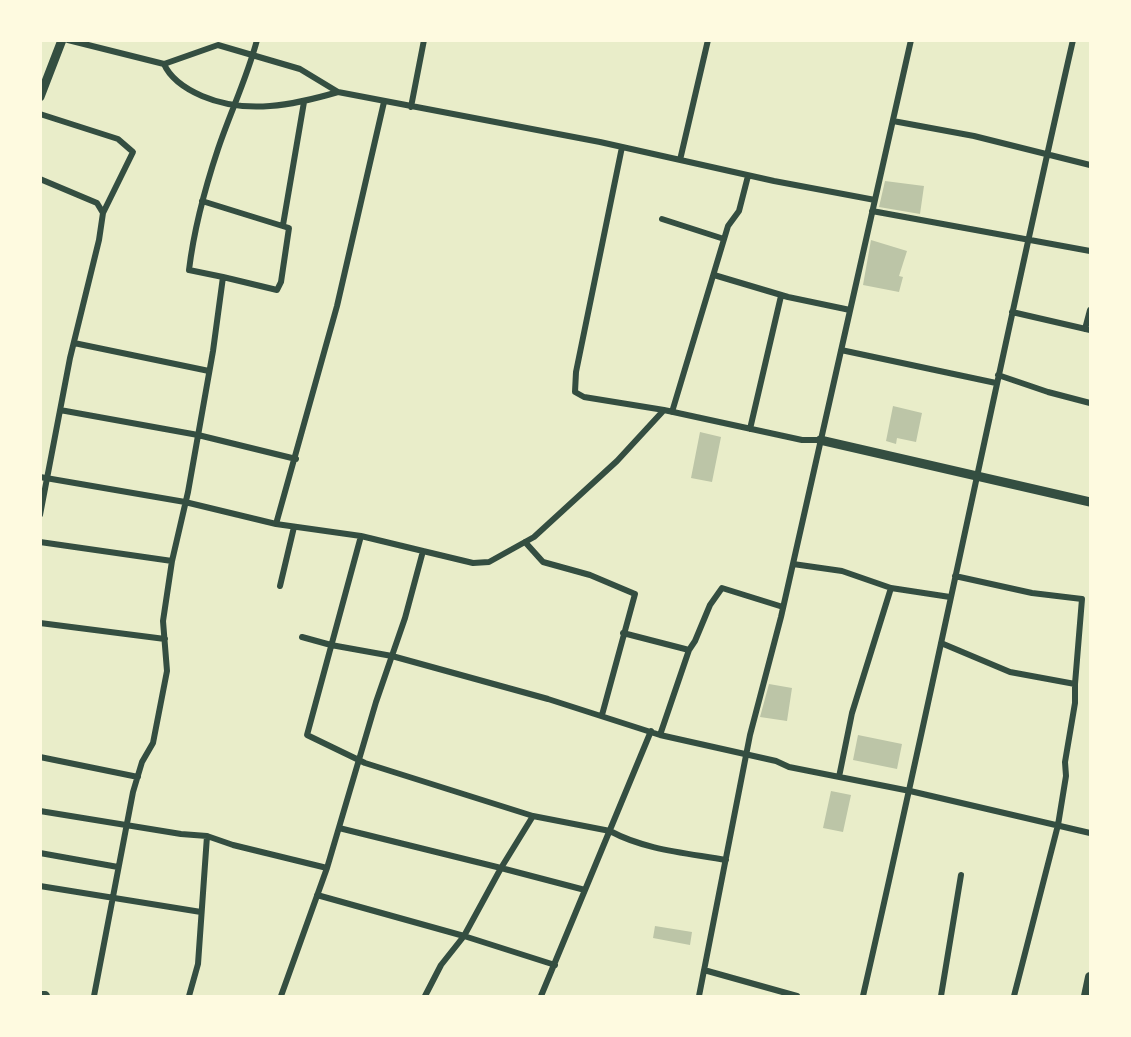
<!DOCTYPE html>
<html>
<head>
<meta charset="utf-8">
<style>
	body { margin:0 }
	#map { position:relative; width:1131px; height:1037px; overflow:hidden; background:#e9edc9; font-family:"Source Sans 3",sans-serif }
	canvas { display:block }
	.frame { position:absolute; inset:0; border:42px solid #fefae0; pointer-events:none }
</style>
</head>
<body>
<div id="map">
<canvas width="1131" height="1037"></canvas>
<div class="frame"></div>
</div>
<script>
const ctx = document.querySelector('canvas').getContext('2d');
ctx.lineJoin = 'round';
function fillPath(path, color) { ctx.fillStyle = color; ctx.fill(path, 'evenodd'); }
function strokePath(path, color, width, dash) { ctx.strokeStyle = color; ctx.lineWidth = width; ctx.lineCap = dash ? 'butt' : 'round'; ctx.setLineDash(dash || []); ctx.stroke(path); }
fillPath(new Path2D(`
	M885,181L924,186L920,214L879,207Z
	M871,240L907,251L899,276L903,277L899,292L863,285Z
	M893,406L922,413L916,442L897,438L896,444L886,441Z
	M700,432L721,437L712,482L691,478Z
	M769,684L792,688L787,721L760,717Z
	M858,735L902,744L897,769L853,760Z
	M831,791L851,795L843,832L823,828Z
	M655,926L692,932L690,945L653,938Z`), '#bcc5a7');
strokePath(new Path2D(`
	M68,40L164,64
	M338,92L300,69L218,45L164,64C171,80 186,89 202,96C246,115 294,105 338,92L600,142L774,181L875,200
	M411,107L424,40
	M40,114L118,139L133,152L103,213
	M893,121L974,136L1090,165
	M622,147L576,372L575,392L584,397L664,410
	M680,160L708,40
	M40,179L97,203L103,213L99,240L70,358L40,515
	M202,201L289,228L281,282L277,290L223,277
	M872,211L1090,251
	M662,219L724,239
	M283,225L304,102
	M714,275L788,297L850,310
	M1012,312L1090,330
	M1085,329L1090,310
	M74,343L209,371
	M841,350L996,383
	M998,375L1048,392L1090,403
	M60,410L198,435L296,459
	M672,412L728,226L739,211L748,176
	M750,429L781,296
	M40,477L185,502L276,524L361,536L423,551
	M276,524L337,306L384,102
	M361,536L307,735L365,763L533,816
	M40,542L172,561
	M525,542L543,562L590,575L635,594L602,715
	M793,564L842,571L891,588L950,597
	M280,586L294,527
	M40,623L165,639
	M623,633L689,650
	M302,637L331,645L392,656L548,699L660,735L776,761L789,767L910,791L1090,833
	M941,643L1010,672L1075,684L1082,599L1032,593L955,576
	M660,735L689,650L695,641L710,605L722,588L783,607
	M40,757L138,777
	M839,777L852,713L891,588
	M40,811L181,834L207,836L198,964L189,996
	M339,828L501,868L464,936L441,965L425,996
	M207,836L233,845L327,868
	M40,853L118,867
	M40,886L201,912
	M585,890L501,868L533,816L610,831C645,850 687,853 726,860
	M317,895L464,936L555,965
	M704,970L797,996
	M94,996L133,792L142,762L153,743L167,671L163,621L172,561L188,492L213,351L223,277L189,270C194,229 205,188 218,149C230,113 247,78 257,40
	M281,996L327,868L376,702L405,618L423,551L473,563L489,562L534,537L617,461L664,410L802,440H820
	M541,996L651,731
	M699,996L750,735L781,617L911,40
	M863,996C936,678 1000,359 1073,40
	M941,996L961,875
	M1014,996L1058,825L1066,776L1065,762L1075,703V684`), '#344e41', 6);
strokePath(new Path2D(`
	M40,97L62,40
	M820,440L1090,502`), '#344e41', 9);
strokePath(new Path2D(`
	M40,996H45
	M1086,996L1090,977`), '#344e41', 10);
</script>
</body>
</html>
